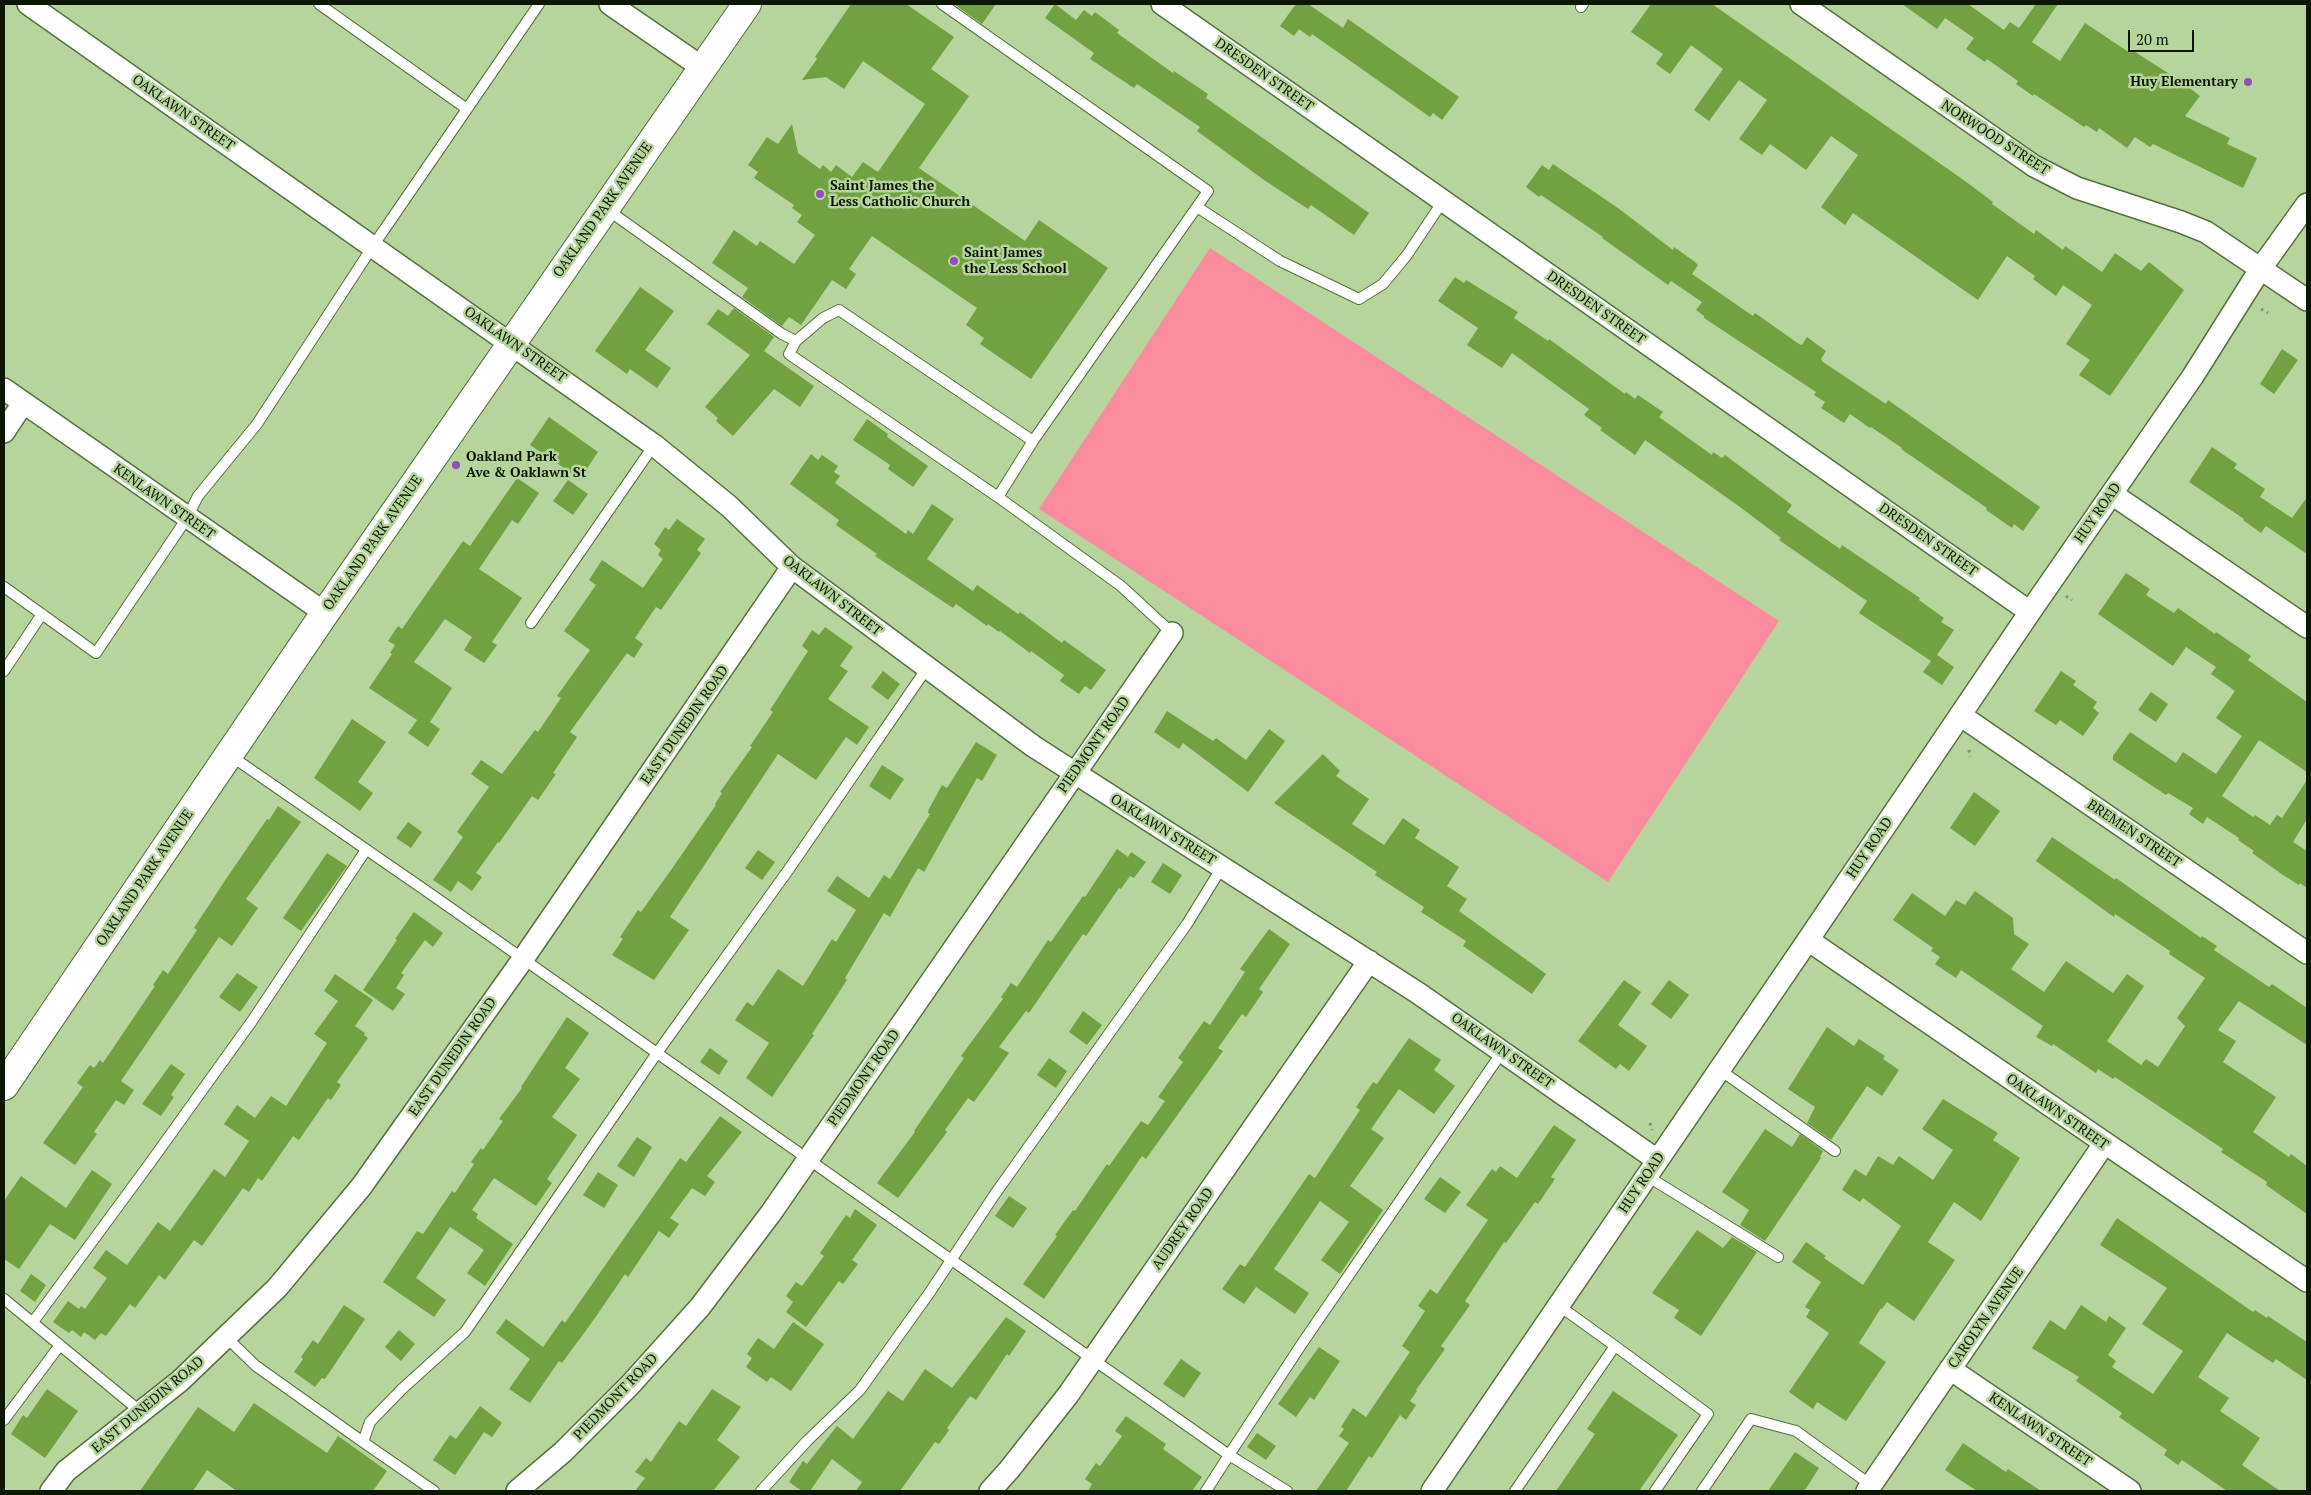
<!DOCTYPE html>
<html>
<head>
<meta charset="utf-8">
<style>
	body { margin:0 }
	#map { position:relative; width:2311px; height:1495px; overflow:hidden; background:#b6d49c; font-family:"PT Serif",serif }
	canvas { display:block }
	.frame { position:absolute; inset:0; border:5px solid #0c1703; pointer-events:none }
	.scale { position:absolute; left:2128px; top:30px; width:66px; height:22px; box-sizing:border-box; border:2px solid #0c1703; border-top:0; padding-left:6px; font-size:15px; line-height:18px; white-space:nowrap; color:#0c1703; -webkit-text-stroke:4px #b6d49c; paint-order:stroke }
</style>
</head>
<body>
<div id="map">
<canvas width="2311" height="1495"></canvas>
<div class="frame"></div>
<div class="scale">20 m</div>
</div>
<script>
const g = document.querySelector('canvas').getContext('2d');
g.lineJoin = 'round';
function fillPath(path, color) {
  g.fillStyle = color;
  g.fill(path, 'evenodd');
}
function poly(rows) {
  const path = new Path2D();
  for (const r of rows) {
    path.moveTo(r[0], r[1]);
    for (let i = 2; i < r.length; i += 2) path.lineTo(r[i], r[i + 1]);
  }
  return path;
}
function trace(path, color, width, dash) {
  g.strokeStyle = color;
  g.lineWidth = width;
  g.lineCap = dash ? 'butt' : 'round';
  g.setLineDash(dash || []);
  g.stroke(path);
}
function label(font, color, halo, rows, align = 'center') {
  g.font = font + ' "PT Serif",serif';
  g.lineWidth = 5;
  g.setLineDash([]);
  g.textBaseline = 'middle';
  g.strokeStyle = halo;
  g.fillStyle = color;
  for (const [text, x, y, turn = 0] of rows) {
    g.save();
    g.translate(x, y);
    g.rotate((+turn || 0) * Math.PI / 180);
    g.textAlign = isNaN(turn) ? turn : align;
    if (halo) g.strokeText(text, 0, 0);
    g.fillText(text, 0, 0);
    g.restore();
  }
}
fillPath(poly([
	[1210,248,1779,621,1608,882,1039,509]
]), '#fa8c9d');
fillPath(poly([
	[851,4,906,4,954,37,931,69,969,96,919,168,1025,241,1039,220,1108,268,1031,379,980,344,984,338,966,325,977,308,872,236,849,269,856,274,846,289,832,280,801,325,789,317,782,326,742,297,748,288,712,263,734,230,757,246,760,241,794,264,815,235,797,222,802,215,792,208,794,205,754,178,758,172,748,165,767,137,778,144,792,124,798,153,820,169,823,165,831,172,836,165,852,177,863,162,878,172,925,104,863,61,844,89,826,77,802,80,817,59,815,57],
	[954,4,996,4,982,24],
	[1055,4,1076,20,1084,10,1092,16,1095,12,1119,30,1117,33,1173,73,1174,71,1208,94,1206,98,1369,213,1354,235,1311,205,1308,209,1264,180,1197,131,1200,127,1137,84,1134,88,1090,59,1094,53,1045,18],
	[1296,4,1308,4,1343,28,1348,19,1459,97,1442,120,1433,113,1430,117,1312,34,1310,37,1299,29,1294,36,1280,26],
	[1651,4,1712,4,1965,181,1993,202,1992,204,2034,234,2036,230,2063,250,2065,246,2102,272,2115,253,2141,271,2149,262,2184,290,2110,396,2079,375,2090,360,2066,344,2092,305,2063,285,2056,296,2033,279,2035,276,2007,256,1978,300,1853,213,1845,225,1821,207,1858,155,1831,136,1806,170,1770,144,1762,155,1739,139,1767,100,1739,80,1709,121,1694,110,1723,69,1691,45,1670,74,1656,64,1663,54,1631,32],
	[1902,4,1968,4,2004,30,2010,22,2019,28,2036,4,2058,4,2032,42,2060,61,2085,23,2130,53,2132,50,2179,80,2200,96,2185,116,2230,138,2227,144,2257,158,2243,188,2153,144,2150,147,2135,137,2127,148,2099,128,2097,132,2086,125,2084,127,2034,94,2033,96,2016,84,2018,81,1987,59,1985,62,1966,49,1974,38,1945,18,1937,29],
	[1553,164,1618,208,1673,250,1674,247,1695,262,1698,265,1692,274,1753,316,1755,313,1799,344,1802,345,1807,337,1826,351,1821,359,1823,362,1886,404,1888,400,2040,507,2023,531,2014,524,2012,528,1986,510,1987,508,1901,449,1902,448,1871,427,1870,428,1850,414,1844,423,1821,408,1825,402,1814,395,1816,392,1704,318,1704,316,1696,310,1702,302,1671,281,1668,285,1602,238,1603,237,1541,195,1539,197,1526,187,1542,165,1549,170],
	[1455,277,1464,283,1466,280,1518,312,1514,318,1548,341,1549,339,1625,394,1626,392,1635,399,1638,395,1663,412,1659,417,1712,455,1713,452,1722,458,1725,455,1792,505,1787,512,1840,549,1842,545,1920,598,1919,600,1944,618,1941,622,1954,630,1937,655,1954,667,1942,685,1923,672,1931,661,1859,613,1867,601,1779,540,1781,538,1740,507,1645,440,1635,455,1600,430,1602,428,1584,415,1589,409,1512,353,1502,368,1467,345,1478,328,1438,301],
	[640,287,674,311,645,350,671,368,657,388,630,369,627,374,595,351],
	[734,308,774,337,764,351,814,386,800,407,774,389,733,436,716,421,718,418,705,407,750,355,707,324,718,309,728,316],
	[2282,349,2298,360,2274,394,2260,384],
	[549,417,598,452,580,479,530,445],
	[867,419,888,434,887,437,928,466,913,487,888,469,890,465,853,440],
	[2212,447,2237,464,2234,468,2265,489,2260,497,2292,518,2307,497,2307,554,2266,526,2261,533,2243,520,2244,519,2189,482],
	[811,454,818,460,822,455,838,466,834,472,840,476,835,483,906,534,908,530,913,534,932,504,954,519,927,559,973,591,977,585,1018,614,1020,612,1062,643,1064,640,1106,670,1091,690,1085,686,1079,694,1060,681,1064,675,1031,651,1030,653,1000,631,999,632,988,624,987,626,956,604,953,608,875,556,877,554,836,525,839,520,790,484],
	[517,478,539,493,518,524,512,520,479,569,522,598,492,642,497,645,484,663,464,650,472,637,445,619,414,662,452,688,430,722,440,729,428,747,408,733,417,720,369,688,392,654,390,653,395,645,388,641,398,626,402,629,463,541,470,546],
	[568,480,588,494,573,515,553,501],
	[677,519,705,539,697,550,701,553,661,610,656,607,635,638,643,644,634,658,627,653,570,732,577,737,553,773,556,774,538,800,532,796,499,843,498,842,476,873,482,877,472,891,458,881,451,892,433,880,463,837,457,832,489,787,471,774,481,760,502,774,535,730,538,732,561,698,557,696,590,650,564,631,596,585,589,580,602,560,643,588,663,559,658,555,661,550,654,544,665,527,669,530],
	[2126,573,2150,589,2146,595,2174,613,2178,608,2215,634,2216,632,2251,656,2248,660,2307,702,2307,772,2259,740,2222,796,2253,817,2255,815,2270,825,2277,815,2282,818,2307,780,2307,819,2293,842,2307,851,2307,888,2300,883,2299,885,2283,875,2252,853,2254,851,2238,840,2239,838,2207,817,2203,824,2189,814,2193,808,2168,793,2166,795,2113,760,2113,756,2130,732,2176,763,2183,752,2216,774,2242,736,2216,718,2235,691,2211,674,2216,667,2186,647,2173,666,2098,614],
	[825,627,853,647,840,666,848,671,828,699,869,727,857,745,846,737,816,780,778,754,670,917,689,930,654,980,612,955,623,939,620,937,638,910,641,912,671,870,716,805,715,804,722,793,720,792,752,747,750,746,773,712,770,710,808,651,802,646,812,630,819,635],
	[883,671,900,684,888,700,871,687],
	[2061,671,2076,681,2073,685,2097,702,2093,708,2099,713,2083,736,2060,720,2056,725,2034,711],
	[2151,692,2168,704,2156,722,2138,710],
	[1167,711,1213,741,1216,738,1246,760,1269,729,1285,741,1248,792,1183,743,1179,749,1154,732],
	[352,719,386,742,358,782,373,793,360,811,314,778],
	[976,742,997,755,982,781,977,778,924,872,918,868,890,917,884,913,845,978,847,980,812,1034,814,1035,772,1097,746,1078,769,1043,735,1020,747,1002,753,1006,778,969,803,986,832,939,836,942,856,910,827,891,837,876,869,898,884,875,890,879,930,814,928,813,929,809,942,785,947,788],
	[1323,754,1340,771,1336,776,1369,799,1352,824,1384,845,1403,818,1420,830,1415,838,1459,867,1447,886,1467,899,1459,911,1546,974,1532,994,1463,946,1466,941,1421,912,1424,907,1375,875,1377,872,1274,803],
	[882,765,904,779,890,800,869,786],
	[1974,792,2000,811,1975,846,1950,828],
	[278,806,301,822,246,899,258,908,232,946,219,937,121,1081,134,1090,124,1105,116,1100,94,1132,97,1134,75,1165,43,1143,83,1087,77,1083,90,1065,94,1068,100,1060,103,1063,155,986,153,985,163,970,168,974,197,930,194,928,226,879,267,819,269,820],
	[408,822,422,832,411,848,396,838],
	[2052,837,2115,880,2116,878,2201,938,2202,936,2217,946,2214,950,2269,987,2272,984,2307,1008,2307,1045,2239,1001,2218,1030,2236,1041,2223,1062,2276,1097,2253,1132,2289,1157,2291,1154,2307,1166,2307,1214,2266,1185,2267,1182,2221,1152,2223,1149,2115,1077,2113,1079,2098,1069,2096,1073,2053,1044,2052,1046,2036,1037,2043,1026,1961,970,1956,978,1935,964,1940,957,1931,951,1933,948,1893,920,1912,893,1945,916,1956,900,1965,905,1975,891,2013,918,2014,934,2029,944,2011,969,2044,992,2066,961,2113,993,2127,974,2144,986,2107,1041,2141,1065,2146,1059,2158,1067,2185,1026,2177,1018,2205,978,2169,954,2170,951,2115,914,2114,917,2036,861],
	[1117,849,1128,857,1131,852,1146,862,1134,878,1130,876,1121,889,1119,888,1086,936,1083,934,1029,1013,1026,1011,999,1047,1009,1053,974,1102,968,1098,945,1130,947,1132,898,1198,877,1183,915,1132,914,1131,964,1058,961,1056,1003,999,1001,997,1011,983,1017,987,1048,940,1051,942,1083,896,1085,897],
	[758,850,775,862,762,880,745,868],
	[327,853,347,866,301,931,283,918],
	[1163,863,1182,875,1170,894,1151,882],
	[414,912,443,933,433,947,425,940,401,973,404,975,396,988,405,994,393,1011,363,990,397,940,395,939],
	[1269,929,1290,944,1259,989,1263,992,1246,1017,1242,1014,1218,1048,1223,1051,1146,1159,1142,1156,1044,1299,1023,1284,1057,1236,1055,1235,1073,1210,1075,1211,1107,1164,1109,1166,1141,1121,1148,1125,1165,1101,1158,1097,1183,1062,1178,1058,1204,1021,1210,1025,1245,972,1240,969],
	[237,973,258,987,240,1012,219,997],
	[335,974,373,1000,355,1026,365,1033,364,1035,368,1038,337,1082,341,1085,331,1100,328,1098,299,1140,293,1136,262,1181,258,1178,249,1192,243,1188,202,1246,194,1240,165,1280,159,1275,135,1308,130,1304,106,1336,101,1333,95,1340,84,1332,81,1337,72,1330,69,1333,53,1322,68,1301,79,1309,81,1306,85,1309,107,1278,93,1268,106,1250,127,1265,158,1222,170,1231,214,1169,225,1177,249,1141,224,1124,237,1105,255,1118,271,1096,286,1106,327,1043,314,1034,338,1001,324,991],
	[1624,980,1641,992,1618,1025,1647,1046,1629,1071,1620,1064,1616,1069,1578,1041],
	[1669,980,1689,995,1671,1019,1651,1004],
	[1083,1011,1102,1025,1087,1045,1069,1032],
	[567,1017,589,1033,565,1068,580,1079,552,1117,577,1135,547,1179,552,1183,536,1206,494,1178,472,1210,478,1214,476,1218,513,1244,485,1286,467,1273,484,1250,450,1227,416,1278,446,1300,434,1317,383,1282,417,1231,423,1234,452,1191,455,1193,474,1164,471,1162,481,1148,483,1150,503,1121,499,1119,522,1088,521,1087],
	[1827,1027,1854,1046,1859,1039,1885,1056,1883,1059,1899,1070,1882,1096,1867,1086,1831,1140,1807,1123,1815,1107,1788,1089],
	[1409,1038,1441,1060,1434,1070,1455,1086,1434,1114,1399,1089,1371,1129,1384,1138,1350,1186,1383,1210,1340,1274,1321,1260,1349,1222,1320,1201,1274,1269,1309,1293,1295,1314,1256,1287,1244,1304,1222,1289,1240,1264,1245,1267,1309,1174,1315,1178,1360,1110,1356,1107,1373,1082,1377,1084],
	[710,1048,728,1061,719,1075,700,1062],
	[1049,1058,1067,1071,1056,1088,1037,1075],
	[171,1064,185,1074,171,1095,174,1097,161,1116,142,1104],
	[1943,1099,1998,1133,1993,1140,2020,1158,1981,1221,1954,1202,1928,1242,1955,1260,1914,1321,1887,1302,1882,1309,1881,1308,1859,1343,1886,1362,1846,1421,1817,1402,1813,1409,1789,1392,1829,1333,1806,1317,1810,1310,1805,1307,1821,1282,1792,1262,1806,1242,1826,1256,1824,1258,1863,1285,1901,1226,1863,1198,1860,1202,1842,1190,1855,1169,1866,1176,1878,1156,1893,1165,1899,1156,1933,1180,1953,1150,1922,1129],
	[720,1116,742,1132,707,1176,715,1182,705,1196,692,1188,670,1218,679,1224,669,1238,659,1231,628,1277,625,1274,595,1318,562,1363,559,1361,530,1403,509,1389,530,1359,496,1333,506,1319,543,1347,562,1320,565,1323,680,1158,686,1162],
	[1554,1125,1576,1140,1551,1177,1555,1179,1538,1204,1535,1202,1506,1243,1504,1242,1465,1301,1470,1305,1441,1346,1445,1349,1416,1390,1417,1391,1410,1401,1416,1405,1406,1420,1400,1415,1372,1458,1369,1456,1346,1491,1316,1491,1349,1443,1339,1436,1344,1429,1341,1427,1353,1408,1366,1417,1410,1352,1402,1346,1425,1311,1418,1306,1430,1289,1437,1294,1488,1220,1466,1205,1492,1169,1496,1172,1500,1166,1517,1178],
	[1765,1129,1792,1147,1800,1134,1823,1151,1820,1157,1821,1158,1765,1241,1740,1225,1749,1210,1722,1192],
	[637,1137,652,1147,634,1177,617,1166],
	[92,1170,112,1184,75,1240,50,1224,19,1269,4,1259,4,1201,21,1176,66,1208],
	[598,1172,618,1185,604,1208,583,1195],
	[1440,1177,1461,1192,1445,1213,1424,1199],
	[1009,1196,1027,1208,1013,1228,995,1216],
	[855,1209,877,1225,852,1260,858,1264,843,1284,839,1281,806,1327,786,1312,793,1302,786,1296,796,1282,802,1286,824,1256,820,1253,846,1215,850,1218],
	[2117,1218,2253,1312,2255,1310,2267,1318,2268,1316,2307,1342,2307,1380,2276,1359,2273,1363,2227,1333,2198,1377,2229,1398,2220,1411,2260,1438,2242,1465,2280,1491,2227,1491,2182,1460,2178,1465,2164,1455,2167,1450,2119,1417,2122,1413,2076,1381,2079,1377,2032,1348,2050,1320,2065,1330,2081,1305,2106,1322,2109,1316,2126,1328,2108,1355,2116,1361,2112,1367,2153,1394,2183,1351,2142,1324,2167,1288,2100,1245],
	[1697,1230,1723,1248,1732,1237,1757,1252,1701,1336,1674,1318,1679,1310,1652,1293],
	[31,1274,46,1285,35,1302,20,1291],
	[344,1305,365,1319,325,1379,322,1378,315,1387,294,1372,303,1359,301,1357,313,1340,318,1344],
	[1006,1317,1026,1331,1009,1356,1007,1354,976,1400,970,1396,947,1428,949,1430,939,1444,935,1442,900,1491,856,1491,862,1482,832,1459,810,1491,802,1491,789,1482,803,1461,807,1464,837,1426,853,1439,888,1391,903,1401,925,1369,952,1388],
	[793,1322,824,1344,791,1391,771,1377,767,1382,746,1367,752,1358,747,1354,758,1338,774,1349],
	[399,1330,415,1344,401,1361,385,1347],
	[1319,1347,1340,1361,1314,1400,1310,1397,1296,1417,1278,1404],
	[1181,1359,1201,1373,1184,1398,1163,1384],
	[47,1389,78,1411,45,1458,11,1434,23,1415,27,1418],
	[712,1389,741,1407,717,1440,740,1457,713,1491,635,1491,645,1478,635,1472,646,1458,651,1462,679,1421,686,1426],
	[1613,1391,1678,1435,1639,1491,1556,1491,1595,1434,1587,1429],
	[254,1403,327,1453,338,1436,387,1471,373,1491,237,1491,207,1470,193,1491,140,1491,198,1407,234,1432],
	[480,1406,502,1423,492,1437,484,1432,455,1475,433,1460,450,1435,456,1439],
	[1126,1416,1166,1444,1163,1449,1202,1477,1192,1491,1088,1491,1092,1484,1085,1479,1096,1463,1100,1466,1122,1436,1115,1431],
	[1257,1433,1276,1446,1266,1460,1247,1447],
	[1963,1443,2006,1472,2008,1469,2041,1491,1977,1491,1945,1470],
	[1795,1452,1819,1468,1807,1487,1804,1491,1768,1491]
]), '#72a141');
const service = poly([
	[319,4,467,109],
	[1581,7,1583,4],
	[1197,207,1280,261,1359,299,1383,284,1407,255,1443,201],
	[605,208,782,334,796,341,823,318,839,310,1033,441,1208,191,942,4],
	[796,341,789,354,998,497,1121,586,1172,633],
	[998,497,1033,441],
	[4,587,96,653,187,518,198,496,257,424,373,246,539,4],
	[531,623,654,445],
	[4,671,42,614],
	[231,756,435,897,1229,1455,1301,1345,1502,1052],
	[1720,1070,1835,1151],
	[1647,1176,1778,1257],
	[4,1299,141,1412],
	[33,1322,150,1163,252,1021,366,850],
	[226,1337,256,1366,363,1442],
	[1615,1346,1708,1414,1655,1491],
	[4,1420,60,1345],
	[434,1491,363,1442,370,1422,402,1389,465,1332,657,1053,789,869,927,668],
	[761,1491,807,1441,860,1390,930,1292,995,1194,1187,924,1222,867],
	[1206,1491,1229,1455,1287,1491],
	[1515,1491,1615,1346,1558,1305],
	[1702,1491,1751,1419,1796,1431,1871,1485]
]);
const minor = poly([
	[28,4,654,445,730,507,792,567,1033,746,1418,993,1657,1160],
	[610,4,703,68],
	[1162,4,2030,612],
	[1801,4,2034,166,2077,188,2181,222,2206,232,2307,300],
	[4,389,325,613],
	[4,432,23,403],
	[2112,494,2307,627],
	[1960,715,2307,953],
	[1808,940,2307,1281],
	[1950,1369,2130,1491],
	[51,1491,66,1471,180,1381,277,1288,361,1187,523,959,792,567],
	[517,1491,563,1452,630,1385,700,1307,771,1213,1172,633],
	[990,1491,1009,1470,1068,1395,1369,961],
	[1432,1491,1808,940,2030,612,2193,376,2261,268,2307,204],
	[1867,1491,2104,1144]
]);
const secondary = poly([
	[4,1086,325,613,747,4]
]);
trace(service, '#56713e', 12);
trace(minor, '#56713e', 24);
trace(secondary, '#56713e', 30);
trace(poly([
	[2261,309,2268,313],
	[2066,596,2072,600],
	[1969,750,1970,757],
	[1650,1123,1652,1130]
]), '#7c9368', 3, [2.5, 4]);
trace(service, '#fff', 10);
trace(minor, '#fff', 21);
trace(secondary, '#fff', 28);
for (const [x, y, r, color] of [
	[2248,82,5,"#954cbf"],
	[820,194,5,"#954cbf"],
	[954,261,5,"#954cbf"],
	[456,465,5,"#954cbf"]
]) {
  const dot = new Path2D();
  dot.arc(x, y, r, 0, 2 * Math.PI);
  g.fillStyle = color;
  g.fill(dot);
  trace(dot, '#b6d49c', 2);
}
label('14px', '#0c1703', '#b6d49c', [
	["DRESDEN STREET",1264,75,35],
	["OAKLAWN STREET",183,113,35],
	["NORWOOD STREET",1995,138,33],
	["OAKLAND PARK AVENUE",603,210,-55],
	["DRESDEN STREET",1596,308,35],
	["OAKLAWN STREET",515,345,35],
	["KENLAWN STREET",164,502,35],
	["HUY ROAD",2098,513,-55],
	["DRESDEN STREET",1928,540,35],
	["OAKLAND PARK AVENUE",373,543,-55],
	["OAKLAWN STREET",832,596,38],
	["EAST DUNEDIN ROAD",685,725,-55],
	["PIEDMONT ROAD",1094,745,-55],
	["OAKLAWN STREET",1163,830,32],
	["BREMEN STREET",2134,834,34],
	["HUY ROAD",1870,848,-56],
	["OAKLAND PARK AVENUE",145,878,-56],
	["OAKLAWN STREET",1502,1051,35],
	["EAST DUNEDIN ROAD",453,1057,-55],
	["PIEDMONT ROAD",864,1078,-55],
	["OAKLAWN STREET",2057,1112,35],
	["HUY ROAD",1642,1183,-56],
	["AUDREY ROAD",1183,1229,-55],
	["CAROLYN AVENUE",1986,1318,-55],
	["PIEDMONT ROAD",616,1397,-46],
	["EAST DUNEDIN ROAD",148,1405,-40],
	["KENLAWN STREET",2040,1430,34]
]);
label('bold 14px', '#0c1703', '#b6d49c', [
	["Huy Elementary",2238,82,"right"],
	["Saint James the",830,186],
	["Less Catholic Church",830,202],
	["Saint James",964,253],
	["the Less School",964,269],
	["Oakland Park",466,457],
	["Ave & Oaklawn St",466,473]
], 'left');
</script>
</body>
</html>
